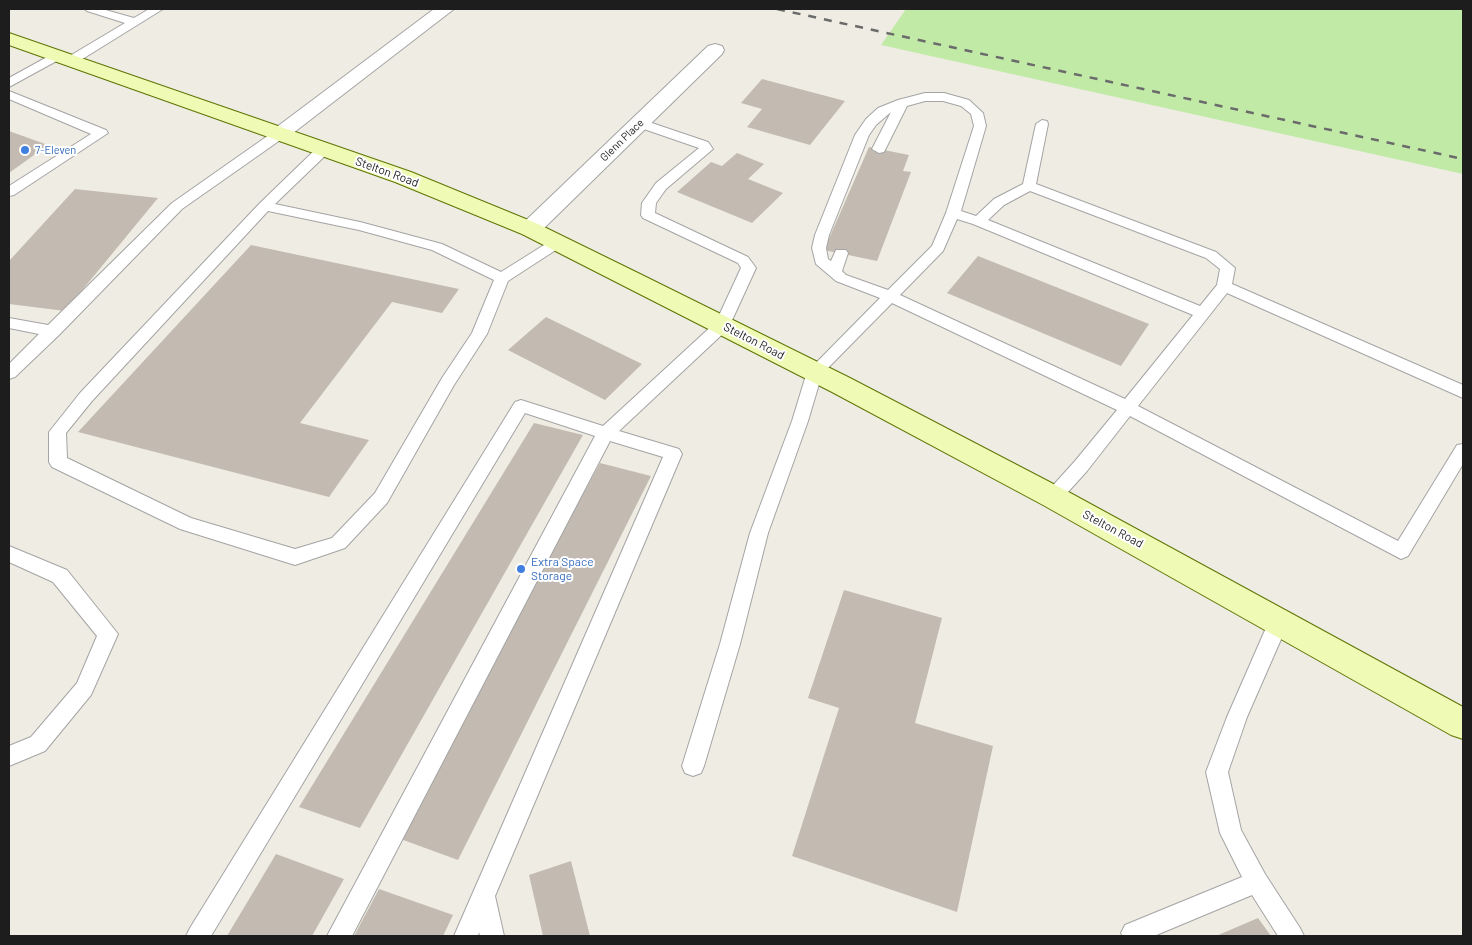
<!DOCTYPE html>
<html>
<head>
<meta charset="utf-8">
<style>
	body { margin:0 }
	#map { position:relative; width:1472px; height:945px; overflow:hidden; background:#efece3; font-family:Barlow,sans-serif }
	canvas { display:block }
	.frame { position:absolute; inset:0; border:10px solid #1d1d1d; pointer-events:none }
</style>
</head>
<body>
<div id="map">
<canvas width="1472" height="945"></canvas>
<div class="frame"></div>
</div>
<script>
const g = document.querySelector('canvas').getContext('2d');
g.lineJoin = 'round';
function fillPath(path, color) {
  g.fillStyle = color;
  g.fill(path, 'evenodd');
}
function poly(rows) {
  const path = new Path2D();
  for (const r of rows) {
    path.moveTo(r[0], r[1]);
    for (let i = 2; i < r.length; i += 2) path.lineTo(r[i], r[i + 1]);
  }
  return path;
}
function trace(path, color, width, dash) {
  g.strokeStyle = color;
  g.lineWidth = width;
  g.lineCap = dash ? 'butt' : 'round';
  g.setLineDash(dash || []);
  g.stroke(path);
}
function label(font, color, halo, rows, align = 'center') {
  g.font = font + ' Barlow,sans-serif';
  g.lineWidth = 4;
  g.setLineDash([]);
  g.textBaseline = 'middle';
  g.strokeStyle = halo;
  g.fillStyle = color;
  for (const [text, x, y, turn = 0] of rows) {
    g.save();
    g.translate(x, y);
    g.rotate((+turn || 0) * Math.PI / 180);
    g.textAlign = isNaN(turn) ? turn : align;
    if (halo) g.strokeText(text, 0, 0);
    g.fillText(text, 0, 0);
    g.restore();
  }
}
fillPath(poly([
	[906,9,1463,9,1463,174,881,45]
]), '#c1eaa7');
fillPath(poly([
	[762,79,845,101,810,145,747,127,762,109,741,103],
	[9,131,48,145,9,173],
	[869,147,909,155,903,171,911,172,877,261,824,250],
	[737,153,764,164,748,179,783,193,752,223,677,192,711,162,722,166],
	[75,189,158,198,65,311,9,304,9,261],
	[251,245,459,289,442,313,392,302,300,423,369,440,329,497,78,432],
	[978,256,1149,324,1121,366,947,293],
	[546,317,642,364,605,400,508,350],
	[534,423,583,435,360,828,299,807],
	[600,463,651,476,458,860,395,837],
	[844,590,942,618,915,723,993,746,957,912,792,856,839,708,808,698],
	[276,854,344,879,312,936,227,936],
	[571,861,590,936,543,936,529,875],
	[379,889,453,915,443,936,354,936],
	[1258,918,1271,936,1216,936]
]), '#c3bbb2');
const service = poly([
	[85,9,102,9,134,18,149,9,163,9,76,63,68,63,66,60,68,57,125,23,87,11,85,9],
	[58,51,62,52,64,55,62,58,9,87,9,78,58,51],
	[9,91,106,130,108,133,14,195,9,196,9,186,91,134,9,99,9,91],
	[925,93,944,93,969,100,983,113,986,126,961,211,976,216,994,199,1023,184,1036,124,1042,120,1047,121,1048,124,1036,184,1216,252,1235,268,1232,284,1463,385,1463,398,1227,293,1138,406,1398,541,1457,445,1463,444,1463,464,1408,556,1401,559,1130,416,1087,471,1059,502,1053,504,1047,502,1044,497,1047,492,1075,461,1117,410,892,303,822,374,808,421,768,533,740,644,704,766,701,773,693,776,685,773,682,766,720,644,750,533,792,421,807,372,880,298,836,281,816,264,812,248,815,235,855,135,866,119,878,108,898,100,925,93],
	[925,101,943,101,961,106,971,114,974,126,946,213,932,246,888,290,846,275,842,271,848,253,846,250,836,250,831,261,828,259,826,248,829,235,869,135,876,125,891,112,872,149,879,153,884,152,907,106,925,101],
	[1030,191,1206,258,1220,269,1217,285,1200,306,988,220,1004,205,1030,191],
	[957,219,973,224,1193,315,1125,399,900,295,943,251,957,219],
	[640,119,708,142,713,149,666,189,656,203,655,213,748,257,756,268,728,329,619,431,679,449,682,454,495,896,504,936,480,936,479,932,478,936,454,936,663,457,610,441,352,936,327,936,595,436,525,413,211,936,186,936,190,928,515,402,521,400,603,426,716,322,741,268,738,263,643,218,641,215,642,203,656,183,699,148,635,126,634,123,635,120,640,119],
	[281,129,288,133,286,136,182,209,59,335,15,377,9,379,9,364,39,334,9,328,9,318,48,325,172,203,276,130,281,129],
	[324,145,331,149,329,152,275,204,360,222,442,244,501,272,552,240,557,238,562,240,564,243,562,246,508,281,487,334,454,385,387,503,345,548,295,565,180,529,52,467,49,462,49,432,80,393,260,203,319,146,324,145],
	[268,211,359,230,432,250,494,280,472,333,442,378,375,493,332,538,295,549,191,518,67,458,66,433,92,401,268,211],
	[9,546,67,570,118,634,91,695,45,751,9,766,9,746,31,737,77,683,97,636,53,582,9,562,9,546],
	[1279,613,1286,615,1289,621,1247,717,1228,772,1241,830,1265,874,1300,928,1304,936,1278,936,1252,895,1154,936,1123,936,1121,933,1125,925,1242,877,1220,833,1206,772,1227,717,1269,621,1272,615,1279,613]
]);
const minor = poly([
	[434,9,454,9,288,137,281,139,274,137,271,133,274,129,434,9],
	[715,44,722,46,724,50,722,54,538,234,530,236,522,234,519,229,522,224,708,46,715,44]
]);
const secondary = poly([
	[9,33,411,172,538,224,640,274,850,378,1063,489,1463,707,1463,739,1451,735,1043,505,832,392,522,234,395,182,9,45,9,33]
]);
trace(service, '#a4a4a4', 2);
trace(minor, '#a4a4a4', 2);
trace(secondary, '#5d7503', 2);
fillPath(service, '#fff');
fillPath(minor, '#fff');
fillPath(secondary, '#effab5');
trace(poly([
	[777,9,1463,159]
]), '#6b6b6b', 2.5, [8, 8]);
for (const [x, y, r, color] of [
	[25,150,5,"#3f7fe0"],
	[521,569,5,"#3f7fe0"]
]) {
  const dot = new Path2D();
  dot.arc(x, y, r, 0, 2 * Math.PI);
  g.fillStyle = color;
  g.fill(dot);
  trace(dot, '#fff', 2);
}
label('11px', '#1d1d1d', '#fff', [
	["Glenn Place",622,140,-44]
]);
label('11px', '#366cbe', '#fff', [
	["7-Eleven",35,150]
], 'left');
label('12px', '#1d1d1d', '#fff', [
	["Stelton Road",387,172,20],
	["Stelton Road",754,341,27],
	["Stelton Road",1113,529,28]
]);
label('12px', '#366cbe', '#fff', [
	["Extra Space",531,562],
	["Storage",531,576]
], 'left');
</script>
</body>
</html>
